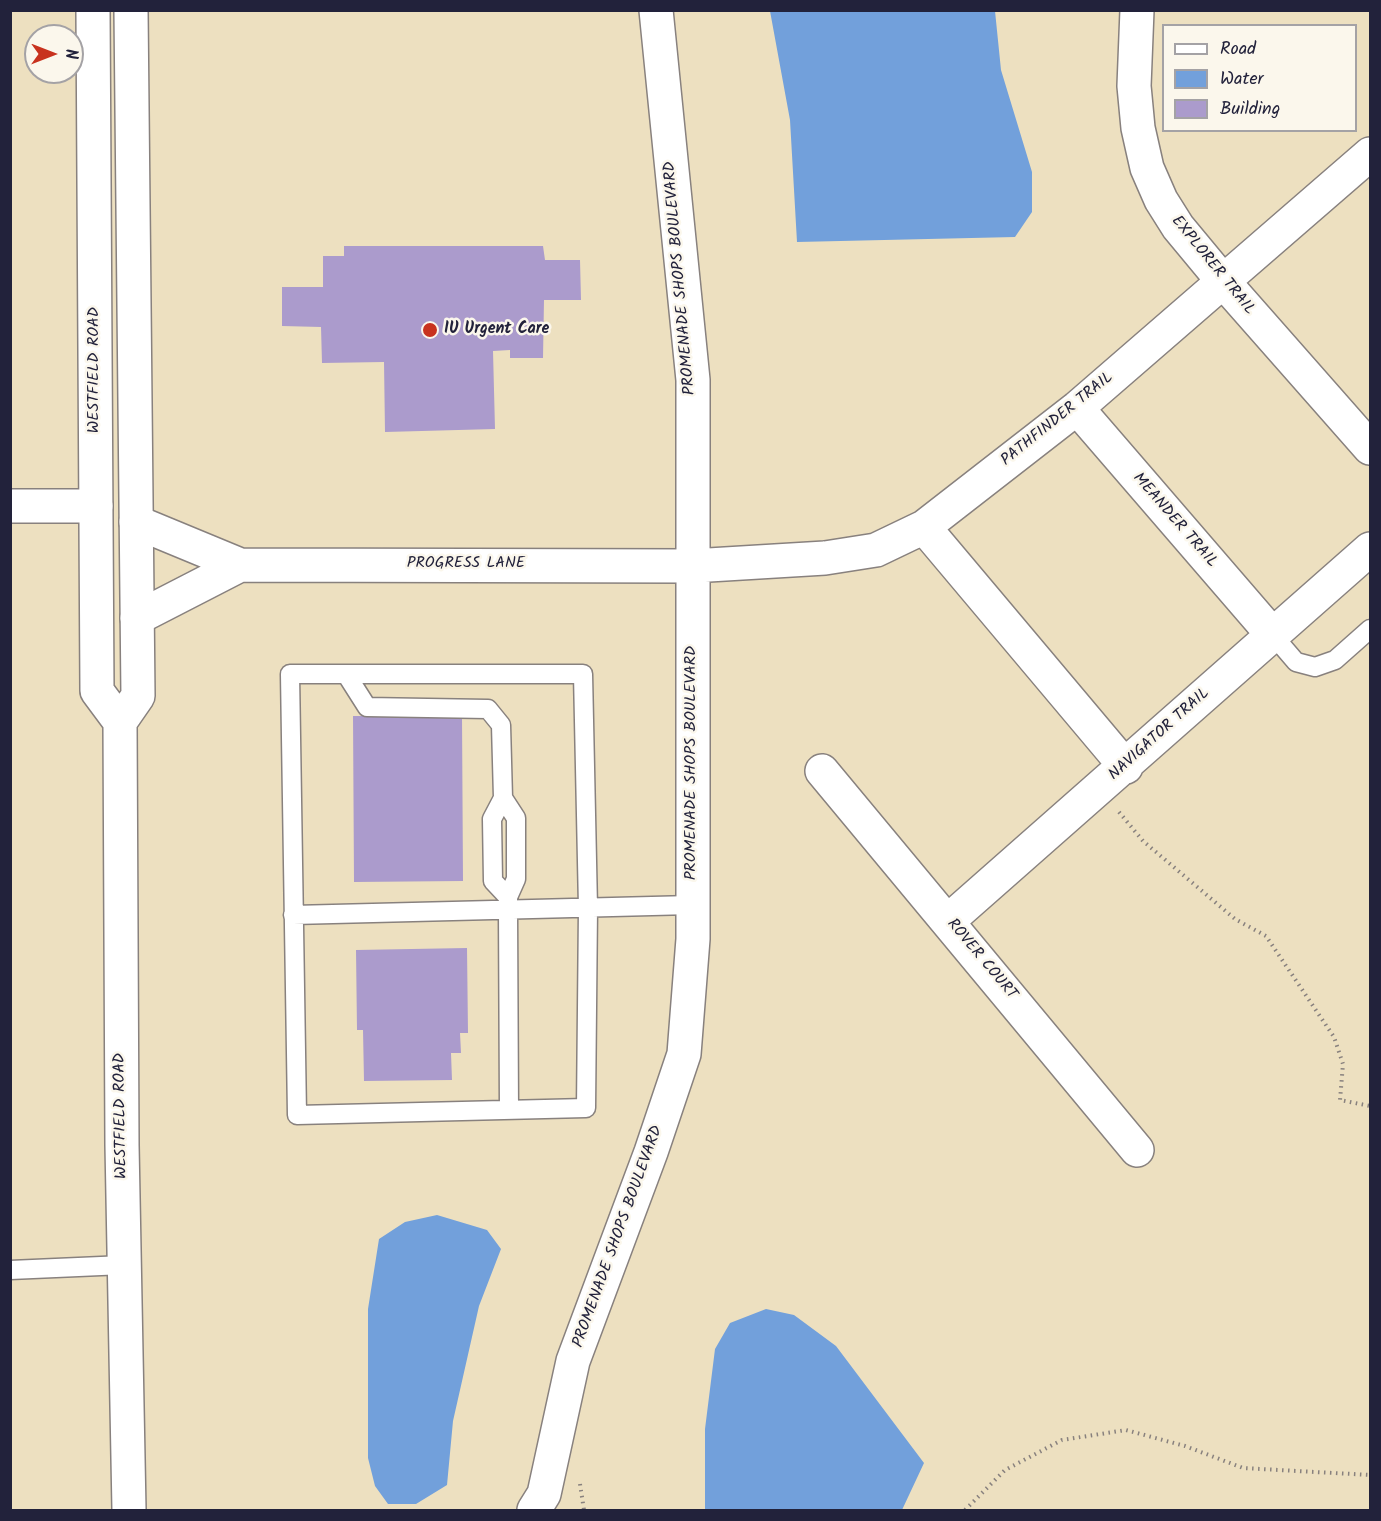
<!DOCTYPE html>
<html>
<head>
<meta charset="utf-8">
<style>
	body { margin:0 }
	#map { position:relative; width:1381px; height:1521px; overflow:hidden; background:#ede0c0; font-family:Kalam,sans-serif }
	canvas { display:block }
	.frame { position:absolute; inset:0; border:12px solid #22223b; pointer-events:none }
	.legend { position:absolute; left:1162px; top:24px; width:195px; height:108px; box-sizing:border-box; background:#fbf7ec; border:2px solid #a4a2a5; margin:0; padding:8px 10px; list-style:none; font-size:18px; color:#22223b }
	.legend li { display:flex; align-items:center; gap:12px; height:30px }
	.legend b { width:30px; border:2px solid #a4a2a5 }
	.north { position:absolute; left:24px; top:24px; width:60px; height:60px; box-sizing:border-box; background:#fbf7ec; border:2px solid #a4a2a5; border-radius:50%; rotate:90deg; font-size:16px; font-weight:700; line-height:24px; text-align:center; color:#22223b }
	.north::after { content:''; display:block; margin:auto; width:21px; height:27px; background:#c8321e; clip-path:polygon(50% 0,100% 100%,50% 72%,0 100%) }
</style>
</head>
<body>
<div id="map">
<canvas width="1381" height="1521"></canvas>
<div class="frame"></div>
<ul class="legend">
<li><b style="height:8px;background:#fff"></b>Road</li>
<li><b style="height:16px;background:#72a0db"></b>Water</li>
<li><b style="height:16px;background:#ab9bcc"></b>Building</li>
</ul>
<div class="north">N</div>
</div>
<script>
const g = document.querySelector('canvas').getContext('2d');
g.lineJoin = 'round';
function fillPath(path, color) {
  g.fillStyle = color;
  g.fill(path, 'evenodd');
}
function poly(rows) {
  const path = new Path2D();
  for (const r of rows) {
    path.moveTo(r[0], r[1]);
    for (let i = 2; i < r.length; i += 2) path.lineTo(r[i], r[i + 1]);
  }
  return path;
}
function trace(path, color, width, dash) {
  g.strokeStyle = color;
  g.lineWidth = width;
  g.lineCap = dash ? 'butt' : 'round';
  g.setLineDash(dash || []);
  g.stroke(path);
}
function label(font, color, halo, rows, align = 'center') {
  g.font = font + ' Kalam,sans-serif';
  g.lineWidth = 5;
  g.setLineDash([]);
  g.textBaseline = 'middle';
  g.strokeStyle = halo;
  g.fillStyle = color;
  for (const [text, x, y, turn = 0] of rows) {
    g.save();
    g.translate(x, y);
    g.rotate((+turn || 0) * Math.PI / 180);
    g.textAlign = isNaN(turn) ? turn : align;
    if (halo) g.strokeText(text, 0, 0);
    g.fillText(text, 0, 0);
    g.restore();
  }
}
fillPath(poly([
	[770,11,995,11,1001,70,1032,172,1032,212,1015,237,797,242,790,120],
	[437,1215,487,1230,501,1249,479,1306,453,1421,447,1485,416,1504,388,1504,375,1486,368,1458,368,1309,379,1239,405,1222],
	[766,1309,794,1315,836,1346,924,1463,902,1510,705,1510,705,1429,715,1349,730,1323]
]), '#72a0db');
fillPath(poly([
	[344,246,543,246,545,260,580,260,581,300,544,300,543,358,510,358,510,350,493,351,495,429,385,432,384,362,322,363,321,327,282,326,282,287,323,287,323,256,344,256],
	[353,716,462,716,463,881,354,882],
	[467,948,468,1033,460,1033,461,1053,451,1053,452,1080,364,1081,363,1030,357,1030,356,950]
]), '#ab9bcc');
const service = poly([
	[1272,634,1296,662,1315,667,1335,660,1370,629],
	[290,674,583,674,588,908,586,1108,297,1115,290,674],
	[346,674,367,707,488,709,501,725,503,798,516,818,516,879,508,897,508,911,509,1110],
	[503,798,492,819,493,881,508,897],
	[293,915,692,905],
	[10,1270,124,1265]
]);
const minor = poly([
	[1137,10,1134,86,1138,128,1147,168,1161,200,1178,227,1222,280,1370,448],
	[1077,408,1272,634],
	[10,506,96,506],
	[136,522,240,565,692,566,825,558,876,550,924,527,1077,408,1370,154],
	[924,527,1126,767],
	[137,618,240,565],
	[822,771,1137,1150],
	[948,921,1370,549],
	[534,1510,544,1494,573,1361,651,1152,684,1054,693,939,693,380,656,10]
]);
const primary = poly([
	[93,10,97,691,120,722],
	[129,1510,122,1145,120,722,138,696,131,10]
]);
trace(service, '#88817e', 21);
trace(minor, '#88817e', 36);
trace(primary, '#88817e', 36);
trace(poly([
	[1119,812,1143,841,1235,919,1266,936,1334,1037,1343,1064,1340,1100,1370,1106],
	[580,1484,584,1510],
	[965,1510,1005,1470,1062,1440,1126,1430,1185,1446,1243,1468,1370,1475]
]), '#88817e', 4, [1.5, 4.5]);
trace(service, '#fff', 18);
trace(minor, '#fff', 33);
trace(primary, '#fff', 33);
for (const [x, y, r, color] of [
	[430,330,8,"#c8321e"]
]) {
  const dot = new Path2D();
  dot.arc(x, y, r, 0, 2 * Math.PI);
  g.fillStyle = color;
  g.fill(dot);
  trace(dot, '#fbf7ec', 2);
}
label('16px', '#22223b', '#fbf7ec', [
	["EXPLORER TRAIL",1212,266,51],
	["PROMENADE SHOPS BOULEVARD",681,278,-95],
	["WESTFIELD ROAD",95,370,-90],
	["PATHFINDER TRAIL",1058,420,-39],
	["MEANDER TRAIL",1174,521,49],
	["PROGRESS LANE",466,564],
	["NAVIGATOR TRAIL",1160,735,-42],
	["PROMENADE SHOPS BOULEVARD",692,763,-90],
	["ROVER COURT",981,960,50],
	["WESTFIELD ROAD",122,1116,-91],
	["PROMENADE SHOPS BOULEVARD",619,1237,-70]
]);
label('bold 16px', '#22223b', '#fbf7ec', [
	["IU Urgent Care",444,330]
], 'left');
</script>
</body>
</html>
